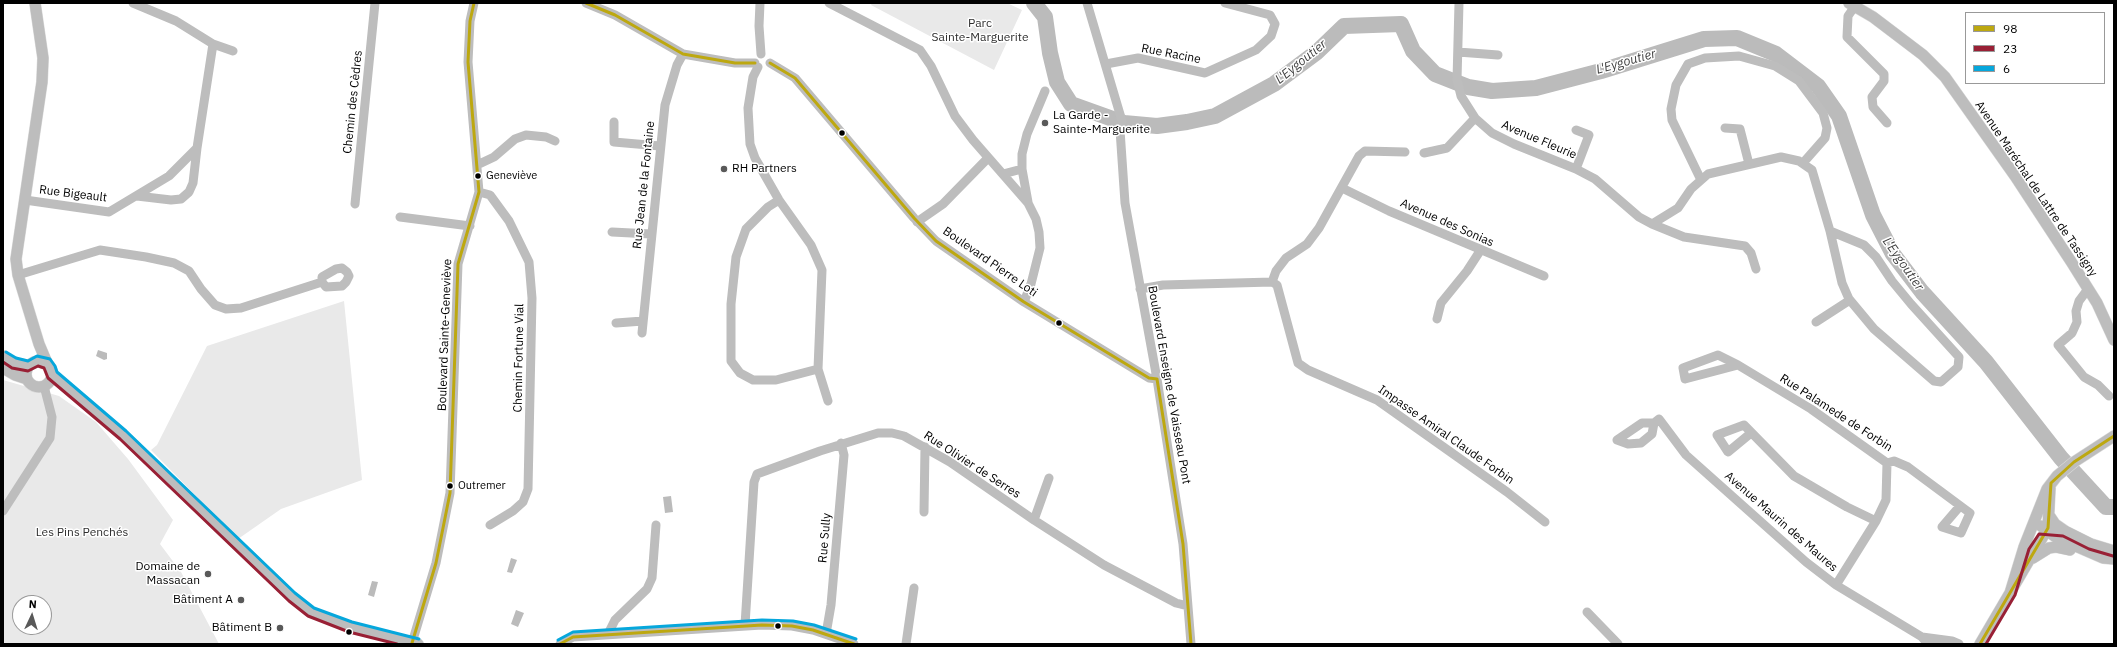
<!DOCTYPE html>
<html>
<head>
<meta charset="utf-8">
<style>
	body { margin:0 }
	#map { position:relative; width:2117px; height:647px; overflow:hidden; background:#fff; font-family:"IBM Plex Sans",sans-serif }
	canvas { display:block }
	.frame { position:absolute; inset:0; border:4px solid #000; pointer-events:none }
	.legend { position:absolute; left:1965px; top:12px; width:140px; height:72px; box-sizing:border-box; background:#fff; border:1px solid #999; margin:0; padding:5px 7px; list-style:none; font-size:12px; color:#000 }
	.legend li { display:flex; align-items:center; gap:8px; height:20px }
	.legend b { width:20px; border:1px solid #999 }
	.north { position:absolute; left:12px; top:595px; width:40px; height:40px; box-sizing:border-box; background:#fff; border:1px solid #999; border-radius:50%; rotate:4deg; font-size:11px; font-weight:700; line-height:16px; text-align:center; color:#000 }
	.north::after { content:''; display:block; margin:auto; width:14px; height:18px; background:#595959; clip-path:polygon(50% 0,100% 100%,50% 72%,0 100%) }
</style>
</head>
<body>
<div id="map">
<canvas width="2117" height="647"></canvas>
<div class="frame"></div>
<ul class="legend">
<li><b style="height:5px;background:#bda810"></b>98</li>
<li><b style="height:5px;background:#992035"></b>23</li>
<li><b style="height:5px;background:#06a7dc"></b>6</li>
</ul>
<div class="north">N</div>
</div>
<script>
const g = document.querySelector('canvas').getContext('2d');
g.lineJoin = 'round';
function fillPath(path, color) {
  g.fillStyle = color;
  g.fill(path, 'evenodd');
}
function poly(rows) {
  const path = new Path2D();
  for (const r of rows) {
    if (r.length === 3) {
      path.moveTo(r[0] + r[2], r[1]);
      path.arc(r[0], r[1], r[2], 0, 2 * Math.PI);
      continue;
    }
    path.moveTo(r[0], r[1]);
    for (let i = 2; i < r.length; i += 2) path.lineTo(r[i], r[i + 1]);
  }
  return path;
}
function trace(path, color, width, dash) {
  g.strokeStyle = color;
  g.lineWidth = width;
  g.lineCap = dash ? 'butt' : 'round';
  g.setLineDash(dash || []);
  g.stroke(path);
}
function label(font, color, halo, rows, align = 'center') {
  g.font = font + ' "IBM Plex Sans",sans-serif';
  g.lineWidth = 3;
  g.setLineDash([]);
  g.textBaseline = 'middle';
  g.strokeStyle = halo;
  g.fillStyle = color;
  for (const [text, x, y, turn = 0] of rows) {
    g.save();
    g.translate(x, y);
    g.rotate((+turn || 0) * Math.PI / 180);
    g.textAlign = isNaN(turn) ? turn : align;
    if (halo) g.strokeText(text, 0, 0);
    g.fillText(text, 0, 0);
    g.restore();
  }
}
fillPath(poly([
	[872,3,1007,3,1022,10,994,70,871,5],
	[344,301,362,480,281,509,238,539,151,450,157,445,207,346],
	[3,380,59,396,96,422,128,459,173,520,160,544,181,572,219,644,3,644],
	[20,603,44,603,44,627,20,627]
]), '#e9e9e9');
fillPath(poly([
	[98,350,107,353,107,359,104,360,96,356],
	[671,496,673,512,665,513,663,497],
	[511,558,517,560,512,573,507,572],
	[372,581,378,582,374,597,368,595],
	[516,610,524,613,518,627,511,624]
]), '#bbb');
trace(poly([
	[1034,3,1045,17,1050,53,1057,82,1071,104,1124,123,1157,126,1187,122,1215,116,1274,84,1317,52,1344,26,1401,24,1413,51,1435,74,1468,87,1492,91,1536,88,1601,71,1704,39,1737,38,1776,54,1818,86,1839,116,1873,215,1893,254,1922,292,1986,362,2061,458,2106,507,2114,507]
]), '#bbb', 16);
const major = poly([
	[35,3,43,58,42,82,16,259,18,275,39,344,47,363],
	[1849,3,1873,17,1923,55,1945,77,2015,176,2072,263,2097,303,2114,340],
	[3,356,14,363,29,366],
	[39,374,13],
	[3,368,15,375,27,379],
	[52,375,123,435,292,597,311,612,350,627,418,644],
	[2049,515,2055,524,2065,531,2091,544,2114,551],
	[2041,526,2057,538,2103,558,2114,559],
	[2033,558,2049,548,2056,547,2070,550],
	[2010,593,2024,547,2047,489,2057,476,2074,462,2114,436],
	[1980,644,2048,528,2050,488]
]);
trace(major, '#dbdbdb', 12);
trace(poly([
	[133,3,176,21,213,44,233,51],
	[586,3,615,15,683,54,735,63,755,63],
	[760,3,759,26,761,54],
	[829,3,920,50,931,66,955,116,973,140,1028,203,1036,219,1039,232,1040,248,1031,284,1024,302],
	[1087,3,1122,121],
	[1459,3,1457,80,1461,96,1475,118,1492,133,1514,144,1576,169,1595,179,1639,217,1652,224,1684,237,1745,246,1751,253,1756,269],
	[1855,6,1848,16,1847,37,1884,74,1884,81,1872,97,1873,107,1887,123],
	[1458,52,1498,55],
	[770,63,795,78,914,218,936,241,1024,302,1149,378,1157,379],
	[1106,64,1138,58,1205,73,1256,50,1271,36,1275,24,1270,15,1225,3],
	[758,67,753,77,748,108,750,144,755,158,779,200,811,245,822,270,818,369,776,380,753,380,740,373,731,361,731,304,736,257,746,229,768,207,779,200],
	[614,122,614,142,660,146],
	[1725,128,1740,129,1749,164],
	[1120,130,1125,203,1157,379,1183,544,1191,644],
	[1424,153,1447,148,1475,118],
	[477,165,494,157,515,139,526,135,546,137,555,141],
	[1022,169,1028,202],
	[1576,169,1589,135,1576,130],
	[1003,174,1022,169,1022,154,1027,134,1045,91],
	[1701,180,1672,120,1671,109,1676,85,1688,64,1705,58,1739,56,1775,66,1799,81,1823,113,1827,128,1825,138,1803,163],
	[1342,188,1389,211,1544,276],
	[479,192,490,195,509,221,529,262,532,298,528,489,523,502,513,511,490,525],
	[137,196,171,200,181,199,189,192,193,183,197,148],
	[25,200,109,212,169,176,197,148,213,44],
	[355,204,375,3],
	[400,217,470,226],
	[917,222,943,204,988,158],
	[1652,224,1678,208,1691,189,1708,174,1781,157,1799,161,1812,170,1830,231,1842,283,1849,299,1874,329,1934,381,1941,382,1958,367,1959,357,1911,304,1892,281,1876,257,1864,245,1830,231],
	[612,232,651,234],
	[336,269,342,268,347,272,349,276,346,282,342,286,326,287,322,282,322,277,336,269],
	[18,275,100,250,146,257,174,263,189,271,201,289,215,305,226,309,241,308,322,282],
	[1272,282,1276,271,1286,258,1307,244,1319,228,1359,156,1365,151,1405,152],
	[1140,289,1163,285,1272,282,1277,285,1298,363,1308,370,1377,400,1507,492,1545,522],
	[2088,289,2079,301,2076,311,2077,322,2072,333,2058,345,2084,377,2098,385,2109,396],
	[1437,319,1441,303,1467,271,1480,251],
	[1816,322,1850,300],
	[616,323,643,321],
	[642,333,665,105,677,65,683,54],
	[1738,365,1718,355,1683,368,1685,379,1738,365,1811,409,1887,463],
	[818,369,828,401],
	[1654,423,1652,434,1641,443,1628,444,1617,440,1642,423,1654,423,1659,419,1686,455,1806,562,1836,585,1922,637,1928,644],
	[1751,433,1728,452,1717,435,1744,425,1794,476,1847,507,1876,521],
	[1887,463,1894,461,1908,467,1970,513,1961,533,1942,527,1960,506],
	[3,511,50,438,52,417,44,386],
	[924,512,925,447],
	[1034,520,1049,478],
	[1836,585,1876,521,1886,500,1887,463],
	[1587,612,1618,644],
	[745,625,754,482,757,474,820,451,878,433,892,433,904,436,950,462,1034,520,1104,565,1176,603,1188,606],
	[608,634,615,620,647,589,652,578,656,525],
	[826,634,831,605,844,455,841,443],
	[1922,637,1952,641,1959,644],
	[412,643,436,563,450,493,458,264,479,192,468,62,470,21,474,3],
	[560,644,573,637,762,625,792,626,813,630,854,644],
	[906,644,914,588]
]), '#bdbdbd', 9);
trace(major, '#bdbdbd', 11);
trace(poly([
	[586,3,615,15,683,54,735,63,755,63],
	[770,63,795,78,914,218,936,241,1024,302,1149,378,1157,379],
	[1157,379,1183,544,1191,644],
	[412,643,436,563,450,493,458,264,479,192,468,62,470,21,474,3],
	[560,644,573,637,762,625,792,626,813,630,854,644],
	[1980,644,2048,528,2051,483,2074,462,2114,436]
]), '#bda810', 3);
trace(poly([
	[3,362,12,368,28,371,38,366,44,368,48,378,120,439,289,601,308,616,349,632,397,644],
	[1986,644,2015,595,2029,549,2039,534,2063,536,2089,549,2113,556]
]), '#992035', 3);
trace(poly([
	[6,352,16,358,28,361,37,356,50,359,55,366,57,372,126,431,295,593,314,608,352,622,419,639],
	[558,640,573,632,762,620,793,621,814,625,856,639]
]), '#06a7dc', 3);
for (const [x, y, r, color] of [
	[1045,123,4,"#595959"],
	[842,133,3.5,"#000"],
	[724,169,4,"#595959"],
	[478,176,3.5,"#000"],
	[1059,323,3.5,"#000"],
	[450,486,3.5,"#000"],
	[208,574,4,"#595959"],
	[241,600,4,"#595959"],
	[778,626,3.5,"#000"],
	[280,628,4,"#595959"],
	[349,632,3.5,"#000"]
]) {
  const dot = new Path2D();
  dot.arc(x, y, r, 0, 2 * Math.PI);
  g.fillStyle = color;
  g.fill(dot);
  trace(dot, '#fff', 1.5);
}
label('11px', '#000', '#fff', [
	["Geneviève",486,176],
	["Outremer",458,486]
], 'left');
label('12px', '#2e2e2e', '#fff', [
	["Parc",980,24],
	["Sainte-Marguerite",980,38],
	["Les Pins Penchés",82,533]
]);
label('12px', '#000', '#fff', [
	["Rue Racine",1171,54,11],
	["Chemin des Cèdres",353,102,-84],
	["Avenue Fleurie",1539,140,23],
	["Rue Jean de la Fontaine",644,185,-84],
	["Avenue Maréchal de Lattre de Tassigny",2036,189,56],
	["Rue Bigeault",73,194,7],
	["Avenue des Sonias",1447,223,24],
	["Boulevard Pierre Loti",990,262,35],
	["Boulevard Sainte-Geneviève",445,335,-88],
	["Chemin Fortune Vial",519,358,-89],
	["Boulevard Enseigne de Vaisseau Pont",1169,385,80],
	["Rue Palamede de Forbin",1836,413,33],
	["Impasse Amiral Claude Forbin",1446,435,35],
	["Rue Olivier de Serres",972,465,33],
	["Avenue Maurin des Maures",1781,522,41],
	["Rue Sully",825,538,-85]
]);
label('12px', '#000', '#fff', [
	["La Garde -",1053,116,"left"],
	["Sainte-Marguerite",1053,130,"left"],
	["RH Partners",732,169,"left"],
	["Domaine de",200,567],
	["Massacan",200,581],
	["Bâtiment A",233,600],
	["Bâtiment B",272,628]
], 'right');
label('italic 13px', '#3f3f3f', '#fff', [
	["L'Eygoutier",1301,62,-39],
	["L'Eygoutier",1626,62,-16],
	["L'Eygoutier",1903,264,55]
]);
</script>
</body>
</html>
